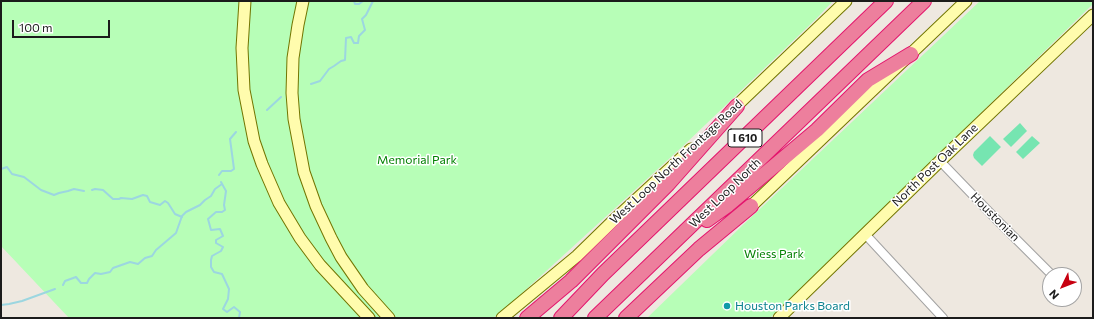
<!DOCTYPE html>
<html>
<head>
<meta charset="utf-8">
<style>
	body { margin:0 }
	#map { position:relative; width:1094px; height:319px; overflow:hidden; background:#eee8e0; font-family:Commissioner,sans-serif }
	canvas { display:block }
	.frame { position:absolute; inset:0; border:2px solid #1b1b1b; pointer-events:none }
	.north { position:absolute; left:1042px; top:267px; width:40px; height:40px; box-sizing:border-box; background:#fff; border:1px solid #a4a4a4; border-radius:50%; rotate:227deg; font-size:11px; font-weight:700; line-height:16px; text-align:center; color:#1b1b1b }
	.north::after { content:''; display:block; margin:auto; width:14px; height:18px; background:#c70010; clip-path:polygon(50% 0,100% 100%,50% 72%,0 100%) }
	.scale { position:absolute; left:12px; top:20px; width:98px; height:18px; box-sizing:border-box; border:2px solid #1b1b1b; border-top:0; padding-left:5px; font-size:12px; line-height:14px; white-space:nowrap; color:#1b1b1b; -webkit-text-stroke:3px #fff; paint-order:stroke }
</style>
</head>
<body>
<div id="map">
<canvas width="1094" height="319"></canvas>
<div class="frame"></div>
<div class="north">N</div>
<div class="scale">100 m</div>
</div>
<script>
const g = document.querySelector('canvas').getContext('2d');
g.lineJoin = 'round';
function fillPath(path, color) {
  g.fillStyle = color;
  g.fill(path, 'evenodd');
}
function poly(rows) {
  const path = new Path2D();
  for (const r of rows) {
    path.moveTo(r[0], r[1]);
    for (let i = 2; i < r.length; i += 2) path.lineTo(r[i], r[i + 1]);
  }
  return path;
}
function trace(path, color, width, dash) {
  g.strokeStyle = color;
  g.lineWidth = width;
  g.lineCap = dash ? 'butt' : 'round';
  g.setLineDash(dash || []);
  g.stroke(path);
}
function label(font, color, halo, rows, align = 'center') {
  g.font = font + ' Commissioner,sans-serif';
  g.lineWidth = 3;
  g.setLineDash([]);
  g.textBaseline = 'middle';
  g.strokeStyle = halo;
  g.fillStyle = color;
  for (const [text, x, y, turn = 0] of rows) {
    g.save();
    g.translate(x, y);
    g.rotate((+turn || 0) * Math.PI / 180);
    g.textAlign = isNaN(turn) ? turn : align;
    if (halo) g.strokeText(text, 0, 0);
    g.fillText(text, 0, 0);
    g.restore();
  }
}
fillPath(poly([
	[1,1,833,1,817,18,682,147,509,305,493,318,69,318,1,246],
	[980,1,1093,1,1093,4,770,318,647,318,745,223]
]), '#b7feb7');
fillPath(poly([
	[1020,123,1027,131,1011,147,1003,139],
	[990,136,1001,147,982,166,974,158,973,155,974,152],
	[1032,136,1040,143,1023,159,1016,152]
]), '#76e5b1');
trace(poly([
	[354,1,355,4,359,4,363,1],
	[311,84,320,81,329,69,334,66,341,61,345,60,346,38,351,37,354,43,358,43,359,36,365,30,362,19,366,15,373,1],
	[267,110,281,97],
	[1,169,7,167,12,174,24,177,41,190,54,195,59,193,68,191,74,189,84,191],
	[219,175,222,171,231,171,234,169,230,139,236,132],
	[221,182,226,191,224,205,225,210,222,212,216,212,208,219,211,230,220,229,223,236,216,240,216,243,223,247,221,251,212,256,211,260,211,267,214,272,222,274,229,289,228,299,223,309,227,312,234,307,240,312,239,318],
	[92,190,95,189,103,190,113,199,119,199,121,198,132,199,143,195,147,196,150,202,160,205,165,201,168,203,175,214,182,217],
	[63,285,65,281,76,277,81,283,87,283,89,279,95,273,101,274,110,272,113,268,130,262,138,264,145,258,152,256,156,250,176,233,182,216,186,212,200,205,205,200,211,196,215,189,222,184],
	[1,305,9,304,22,301,55,289]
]), '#9cd6e0', 2);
const street = poly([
	[940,161,995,218,1052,275],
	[865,234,943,318]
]);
const secondary = poly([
	[245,1,242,48,244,90,254,141,262,164,279,203,300,238,320,265,369,318],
	[303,1,298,25,293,58,292,93,294,119,304,172,316,206,331,238,341,257,363,289,389,318],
	[731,111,846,1],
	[745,212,966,1],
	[502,318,577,256,615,219,691,149],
	[779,318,940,161,1093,15]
]);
const highway = poly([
	[707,220,728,205,817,130,868,80,911,54],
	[527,318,571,281,668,184,737,106],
	[561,318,603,274,886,1],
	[595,318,924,1],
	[626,318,699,249,751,206]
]);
trace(street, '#a2a2a2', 10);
trace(secondary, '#727500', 13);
trace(highway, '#e4146d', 16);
trace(street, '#fff', 8);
trace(secondary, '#fffcad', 11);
trace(highway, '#ed7f9d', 14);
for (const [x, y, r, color] of [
	[727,306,4,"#0f9aa8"]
]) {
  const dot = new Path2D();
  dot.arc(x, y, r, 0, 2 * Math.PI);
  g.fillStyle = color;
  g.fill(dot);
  trace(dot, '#fff', 1.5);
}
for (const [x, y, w] of [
	[745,138,34]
]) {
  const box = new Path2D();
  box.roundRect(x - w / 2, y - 9, w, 18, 3);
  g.fillStyle = '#fff';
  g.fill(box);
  trace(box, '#1b1b1b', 1);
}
label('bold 11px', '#1b1b1b', null, [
	["I 610",745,138]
]);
label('12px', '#028102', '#fff', [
	["Memorial Park",417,160],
	["Wiess Park",774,254]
]);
label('12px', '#1b1b1b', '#fff', [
	["West Loop North Frontage Road",676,162,-43],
	["North Post Oak Lane",935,165,-44],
	["West Loop North",725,193,-44],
	["Houstonian",995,217,45]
]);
label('12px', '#0d838f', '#fff', [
	["Houston Parks Board",735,306]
], 'left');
</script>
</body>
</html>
